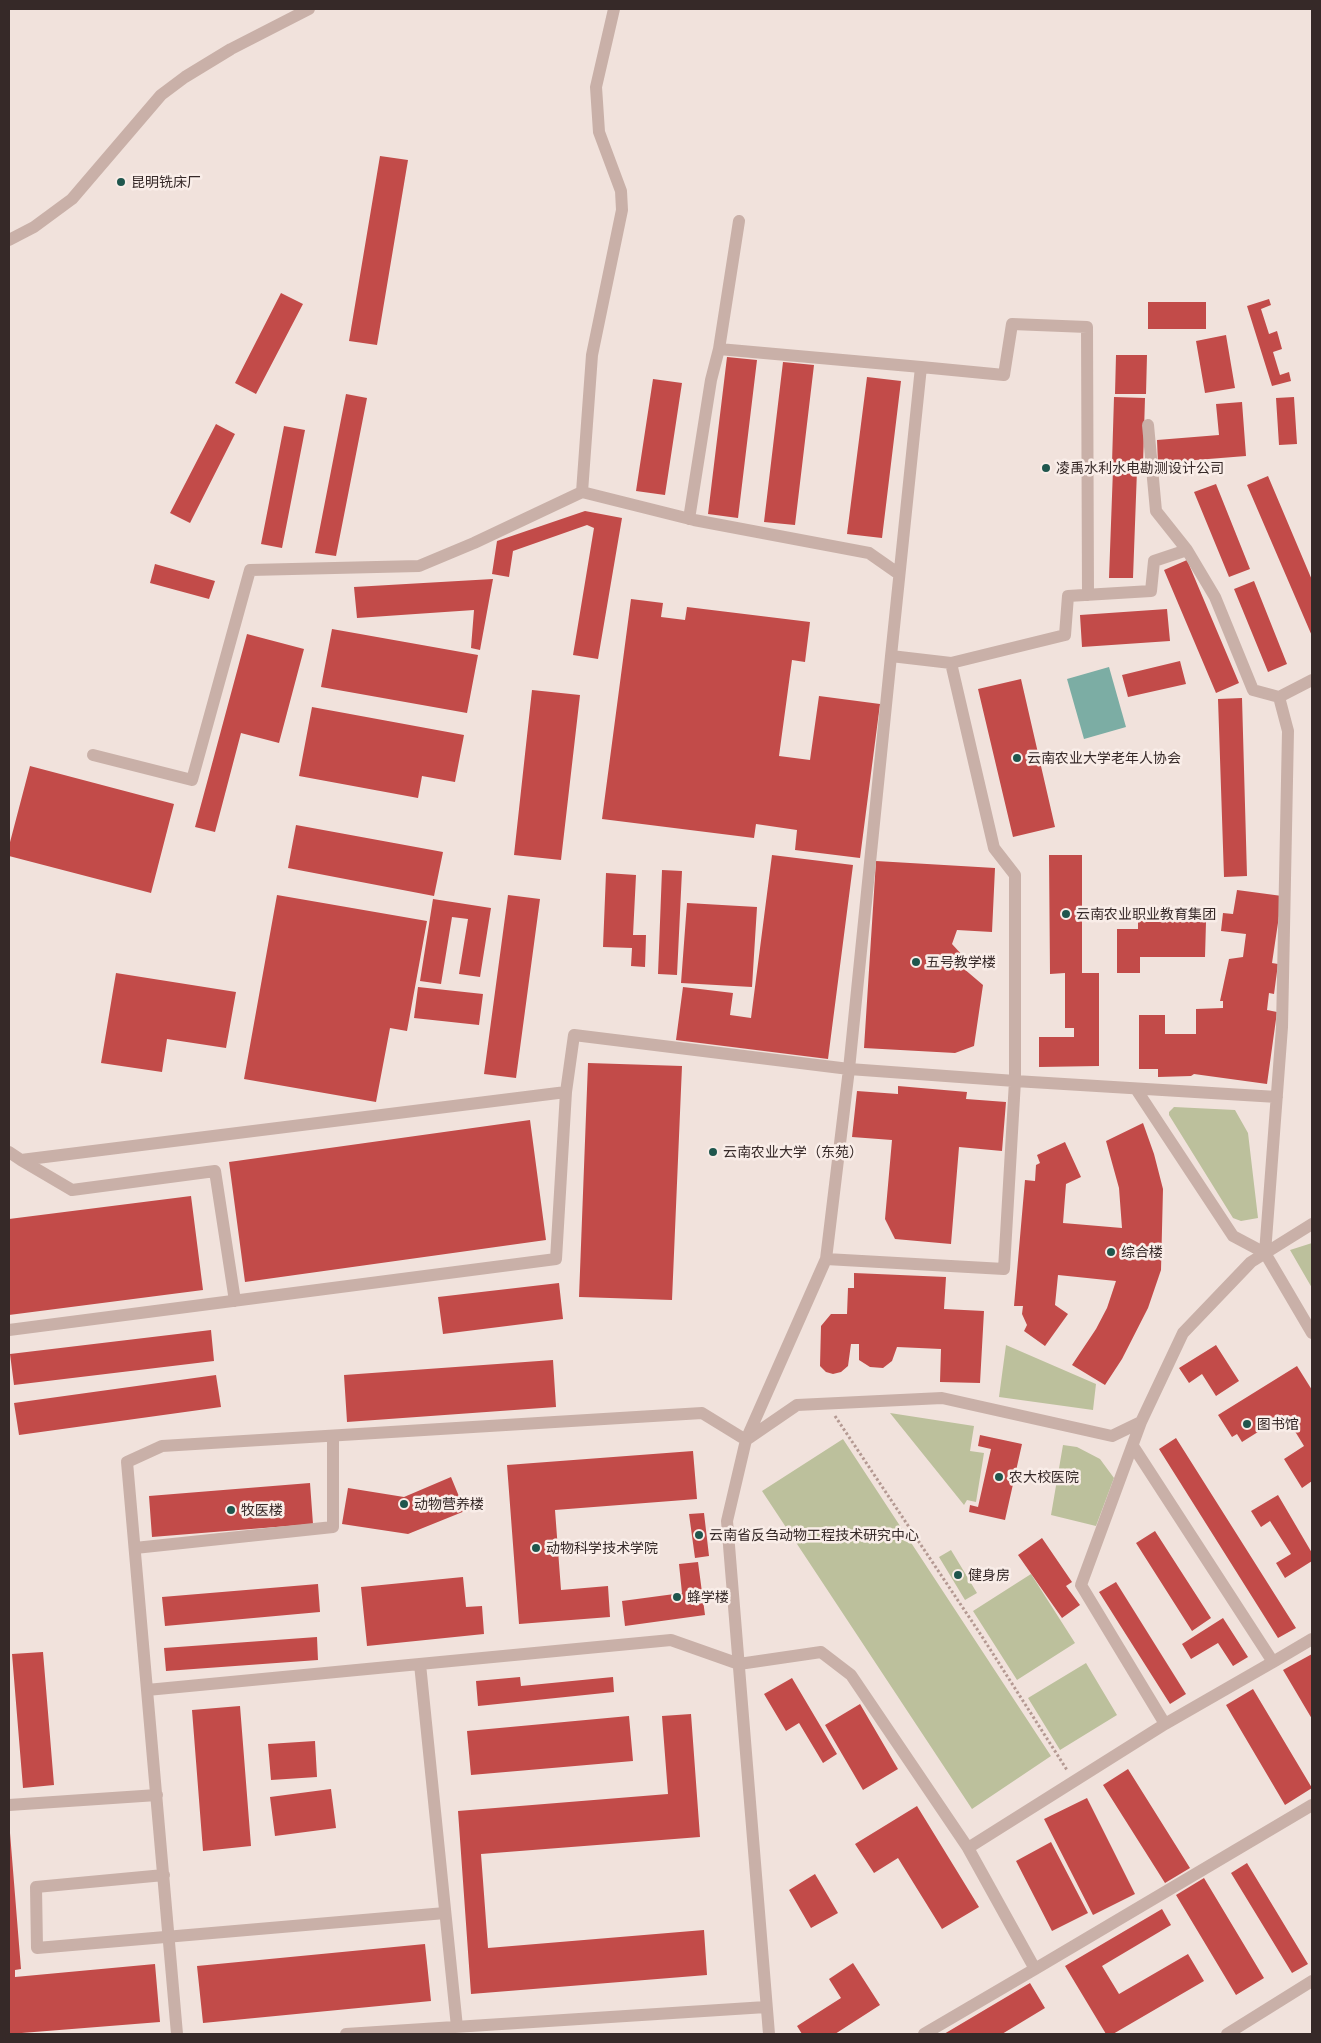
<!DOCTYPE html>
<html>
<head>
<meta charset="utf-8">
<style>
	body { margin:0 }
	#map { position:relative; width:1321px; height:2043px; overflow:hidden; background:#f1e2dc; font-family:Ubuntu,sans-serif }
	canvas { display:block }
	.frame { position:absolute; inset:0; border:10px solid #362928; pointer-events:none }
</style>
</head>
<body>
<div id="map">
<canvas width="1321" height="2043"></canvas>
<div class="frame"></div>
</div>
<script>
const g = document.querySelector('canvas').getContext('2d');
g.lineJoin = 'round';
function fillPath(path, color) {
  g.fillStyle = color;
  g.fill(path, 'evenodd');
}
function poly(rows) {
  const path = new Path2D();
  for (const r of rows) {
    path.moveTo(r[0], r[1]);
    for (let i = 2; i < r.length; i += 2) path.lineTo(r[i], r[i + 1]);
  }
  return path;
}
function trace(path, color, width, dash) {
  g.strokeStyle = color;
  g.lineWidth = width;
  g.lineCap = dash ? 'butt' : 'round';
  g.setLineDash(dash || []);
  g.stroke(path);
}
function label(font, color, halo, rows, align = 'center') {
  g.font = font + ' Ubuntu,"Noto Sans SC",sans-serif';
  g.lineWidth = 5;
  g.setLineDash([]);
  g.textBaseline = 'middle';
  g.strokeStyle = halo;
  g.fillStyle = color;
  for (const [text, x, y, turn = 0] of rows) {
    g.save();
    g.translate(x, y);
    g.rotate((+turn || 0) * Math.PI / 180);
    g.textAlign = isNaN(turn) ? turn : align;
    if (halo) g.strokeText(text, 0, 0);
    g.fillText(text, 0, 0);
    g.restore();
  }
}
fillPath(poly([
	[1174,1107,1235,1110,1248,1133,1258,1218,1241,1221,1233,1218,1169,1115,1169,1112],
	[1312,1243,1312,1288,1290,1250],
	[1006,1345,1096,1384,1093,1410,999,1397],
	[890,1413,974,1426,970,1451,984,1453,976,1502,967,1500,964,1505],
	[843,1439,1051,1756,972,1809,762,1491],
	[1063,1445,1077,1447,1100,1459,1114,1478,1096,1526,1051,1515],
	[951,1550,977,1593,965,1600,939,1557],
	[1031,1574,1075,1643,1017,1680,973,1611],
	[1086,1663,1117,1715,1060,1750,1028,1698]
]), '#bcc09c');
fillPath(poly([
	[1109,667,1126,727,1084,739,1067,679]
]), '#7cada4');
fillPath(poly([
	[380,156,408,160,377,345,349,341],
	[281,293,303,304,256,394,235,383],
	[1269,299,1271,305,1261,309,1269,334,1277,331,1282,349,1273,352,1280,375,1289,372,1291,381,1272,386,1247,306],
	[1148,302,1206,302,1206,329,1148,329],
	[1226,335,1235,388,1205,393,1196,341],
	[1116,355,1147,355,1146,394,1115,394],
	[727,357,757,360,738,518,708,514],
	[783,362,814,365,795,525,764,522],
	[867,377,901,381,882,538,847,534],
	[653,379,682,383,665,495,636,491],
	[346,394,367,398,336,556,315,553],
	[1114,397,1145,398,1143,464,1112,463],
	[1294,397,1297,444,1279,445,1276,398],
	[1242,402,1246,456,1158,463,1157,440,1219,435,1216,404],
	[216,424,235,434,190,523,170,513],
	[284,426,305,430,282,548,261,544],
	[1113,469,1137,470,1133,578,1109,578],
	[1268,476,1312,580,1312,636,1247,485],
	[1216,484,1250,569,1229,577,1194,492],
	[585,511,622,518,598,659,573,655,594,528,587,525,513,551,509,577,492,574,497,541],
	[1187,560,1239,683,1216,693,1164,570],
	[155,564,215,581,209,599,150,583],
	[493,579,480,650,471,648,474,610,357,618,354,587],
	[1254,581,1287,664,1268,672,1234,589],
	[631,599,663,603,661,617,685,620,687,607,810,622,805,662,792,660,779,756,810,760,819,696,880,704,860,858,795,850,797,830,756,824,754,838,602,819],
	[1167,609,1170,641,1082,647,1080,615],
	[332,629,478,655,467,713,321,687],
	[247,634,304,649,279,743,241,733,215,832,195,827],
	[1180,661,1186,684,1128,697,1122,675],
	[1021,679,1055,827,1013,837,978,689],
	[532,690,580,695,561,860,514,855],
	[1242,698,1247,876,1224,877,1218,699],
	[312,707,464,735,455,782,422,776,418,798,299,776],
	[30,766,174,804,151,893,9,856,9,846],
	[296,825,443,852,434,896,288,868],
	[772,855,853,865,828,1059,676,1040,683,987,733,993,730,1015,751,1018],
	[1049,855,1082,855,1082,973,1099,973,1099,1066,1039,1067,1039,1037,1074,1037,1074,1028,1065,1028,1065,973,1050,974],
	[876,861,995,868,992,932,957,930,952,944,963,956,963,968,983,985,974,1046,955,1053,864,1048],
	[662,870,682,871,677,975,658,974],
	[606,873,636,875,633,935,646,935,645,967,631,966,632,948,603,947],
	[1237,890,1282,896,1272,963,1278,964,1274,994,1269,993,1267,1010,1277,1012,1267,1084,1194,1074,1191,1076,1158,1077,1158,1069,1139,1069,1139,1015,1165,1015,1165,1034,1196,1034,1196,1009,1223,1008,1223,1001,1220,1001,1229,959,1243,957,1246,934,1221,931,1223,913,1233,914],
	[277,895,427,921,407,1031,390,1028,376,1102,244,1079],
	[508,895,540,899,516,1078,484,1074],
	[433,899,491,908,480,977,459,974,468,919,452,917,441,984,420,981],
	[687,903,757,907,752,987,681,983],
	[1138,921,1206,922,1205,957,1140,957,1140,973,1117,973,1117,929,1138,929],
	[116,973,236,992,226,1048,167,1039,162,1072,101,1063],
	[418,987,483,994,479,1025,414,1018],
	[588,1063,682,1066,672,1300,579,1297],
	[898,1086,967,1092,966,1099,1006,1102,1002,1151,959,1147,951,1244,895,1239,885,1219,892,1140,852,1137,857,1091,898,1094],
	[530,1120,546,1240,245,1282,229,1162],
	[1143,1123,1154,1154,1163,1189,1161,1270,1148,1308,1122,1359,1105,1385,1072,1365,1096,1329,1107,1308,1116,1281,1058,1275,1055,1305,1068,1314,1045,1346,1024,1331,1027,1325,1022,1314,1023,1306,1014,1306,1025,1180,1035,1181,1036,1165,1040,1163,1037,1155,1065,1142,1081,1177,1066,1184,1063,1223,1122,1228,1119,1188,1106,1141],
	[191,1196,203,1290,9,1315,9,1219],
	[854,1273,946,1277,944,1309,984,1311,980,1383,940,1382,941,1349,897,1347,892,1361,883,1368,870,1367,859,1360,859,1344,851,1344,848,1366,841,1372,833,1374,826,1372,820,1366,821,1326,831,1314,847,1314,848,1288,854,1288],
	[559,1283,563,1319,443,1334,438,1297],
	[211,1330,214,1361,14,1385,10,1354],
	[1216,1345,1239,1381,1216,1396,1202,1374,1189,1383,1179,1368],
	[553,1360,556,1407,347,1422,344,1375],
	[1297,1366,1312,1390,1312,1481,1302,1488,1284,1459,1304,1446,1285,1415,1242,1442,1237,1434,1232,1437,1218,1415],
	[216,1375,221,1407,19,1435,14,1403],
	[980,1435,1022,1444,1005,1520,969,1512,970,1505,978,1507,991,1449,978,1446],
	[1176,1438,1296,1628,1278,1638,1159,1449],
	[693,1451,697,1499,555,1510,561,1590,608,1586,610,1617,519,1624,507,1465],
	[451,1477,465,1511,408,1534,342,1524,348,1488,404,1497],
	[310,1483,313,1524,152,1537,149,1496],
	[1278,1495,1312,1553,1312,1561,1285,1578,1276,1563,1291,1554,1270,1521,1261,1527,1251,1511],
	[704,1513,709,1556,695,1558,689,1514],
	[1155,1531,1211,1618,1192,1631,1136,1543],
	[1042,1538,1072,1582,1066,1586,1080,1605,1062,1618,1018,1555],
	[698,1562,705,1615,625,1626,622,1601,682,1593,679,1564],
	[463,1577,466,1607,482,1606,484,1634,367,1646,361,1587],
	[1116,1582,1186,1694,1170,1704,1099,1592],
	[318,1584,320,1612,165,1626,162,1597],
	[1223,1618,1248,1657,1233,1666,1218,1643,1191,1659,1182,1644],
	[317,1637,318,1660,166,1671,164,1648],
	[43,1652,54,1785,23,1788,12,1654],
	[1312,1654,1312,1719,1283,1670],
	[520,1677,521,1686,613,1677,614,1692,478,1706,476,1681],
	[792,1678,837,1754,823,1763,799,1723,786,1731,764,1694],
	[1253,1689,1312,1788,1285,1805,1226,1705],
	[860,1704,898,1769,863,1790,825,1725],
	[240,1706,251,1846,203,1851,192,1710],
	[691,1714,700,1837,481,1854,488,1948,704,1930,707,1975,471,1994,458,1811,668,1794,662,1716],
	[629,1716,633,1761,471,1775,467,1731],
	[315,1741,317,1777,271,1780,268,1744],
	[1128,1769,1190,1868,1165,1883,1103,1785],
	[331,1789,336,1828,275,1836,270,1797],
	[1087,1798,1135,1894,1093,1915,1044,1819],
	[917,1806,979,1907,942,1929,898,1858,874,1873,855,1844],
	[10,1833,21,1969,15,1970,15,1977,155,1964,160,2022,9,2034],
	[1051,1842,1088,1913,1052,1931,1016,1861],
	[1247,1863,1308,1964,1292,1973,1231,1873],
	[815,1874,838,1913,811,1928,789,1890],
	[1204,1878,1264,1978,1236,1995,1176,1895],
	[1162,1909,1171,1925,1102,1966,1119,1994,1188,1954,1204,1981,1113,2034,1106,2034,1065,1966],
	[425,1944,431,2001,203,2023,197,1966],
	[853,1963,880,2005,835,2034,802,2034,797,2026,841,1998,829,1979],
	[1030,1983,1045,2008,1002,2034,944,2034]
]), '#c24b49');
trace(poly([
	[835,1416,981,1635,1067,1770]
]), '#b49992', 3, [2.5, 2.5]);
trace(poly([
	[739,221,719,349,921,367],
	[9,240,34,227,72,199,161,95,185,77,231,49,309,9],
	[1148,425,1156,511,1187,550],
	[582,492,592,355,622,210,621,191,599,132,596,87,614,9],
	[689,519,711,380,719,349],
	[891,656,921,367,1004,375,1012,324,1087,327,1088,595],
	[951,663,891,656,849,1069,826,1259,746,1440,702,1413,162,1446,127,1462,147,1690,671,1640,739,1664,821,1652,851,1675,968,1848,1165,1724],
	[93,755,192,780,250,570,419,566,474,543,582,492,694,520,869,553,899,574],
	[1136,1089,1233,1236,1265,1253,1312,1333],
	[1277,1097,1015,1081,1015,875,994,848,951,663,1065,635,1068,596,1151,591,1154,561,1187,550,1215,597,1253,690,1279,697,1312,680],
	[9,1152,21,1160,566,1092,574,1035,849,1069,1015,1081,1004,1269,826,1259],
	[21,1160,72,1190,215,1171,235,1301],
	[1265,1253,1282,1027,1288,731,1279,697],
	[9,1330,556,1259,566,1092],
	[1141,1422,1081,1585,1165,1724,1273,1662],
	[1133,1446,1273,1662,1312,1639],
	[135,1548,333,1527,333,1436],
	[420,1664,457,2027],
	[147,1690,177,2034],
	[9,1805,157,1795],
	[164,1875,36,1887,37,1948,445,1913],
	[1035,1969,1312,1805],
	[346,2034,766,2007],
	[769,2034,727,1521,746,1440,797,1405,942,1398,1112,1436,1141,1422,1183,1333,1251,1262,1312,1224],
	[924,2034,1035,1969,968,1848],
	[1227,2034,1312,1981]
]), '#c9b0a8', 12);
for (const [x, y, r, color] of [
	[121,182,5,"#1f564d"],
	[1046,468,5,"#1f564d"],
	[1017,758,5,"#1f564d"],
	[1066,914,5,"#1f564d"],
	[916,962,5,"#1f564d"],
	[713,1152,5,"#1f564d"],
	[1111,1252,5,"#1f564d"],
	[1247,1424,5,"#1f564d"],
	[999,1477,5,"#1f564d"],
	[404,1504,5,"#1f564d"],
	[231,1510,5,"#1f564d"],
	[699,1535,5,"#1f564d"],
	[536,1548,5,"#1f564d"],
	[958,1575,5,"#1f564d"],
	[677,1597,5,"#1f564d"]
]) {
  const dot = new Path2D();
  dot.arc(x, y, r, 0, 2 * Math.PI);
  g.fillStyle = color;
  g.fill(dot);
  trace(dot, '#f9ede8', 2);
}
label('14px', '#362928', '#f9ede8', [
	["昆明铣床厂",131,182],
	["凌禹水利水电勘测设计公司",1056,468],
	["云南农业大学老年人协会",1027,758],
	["云南农业职业教育集团",1076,914],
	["五号教学楼",926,962],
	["云南农业大学（东苑）",723,1152],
	["综合楼",1121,1252],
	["图书馆",1257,1424],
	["农大校医院",1009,1477],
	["动物营养楼",414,1504],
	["牧医楼",241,1510],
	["云南省反刍动物工程技术研究中心",709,1535],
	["动物科学技术学院",546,1548],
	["健身房",968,1575],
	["蜂学楼",687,1597]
], 'left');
</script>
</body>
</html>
